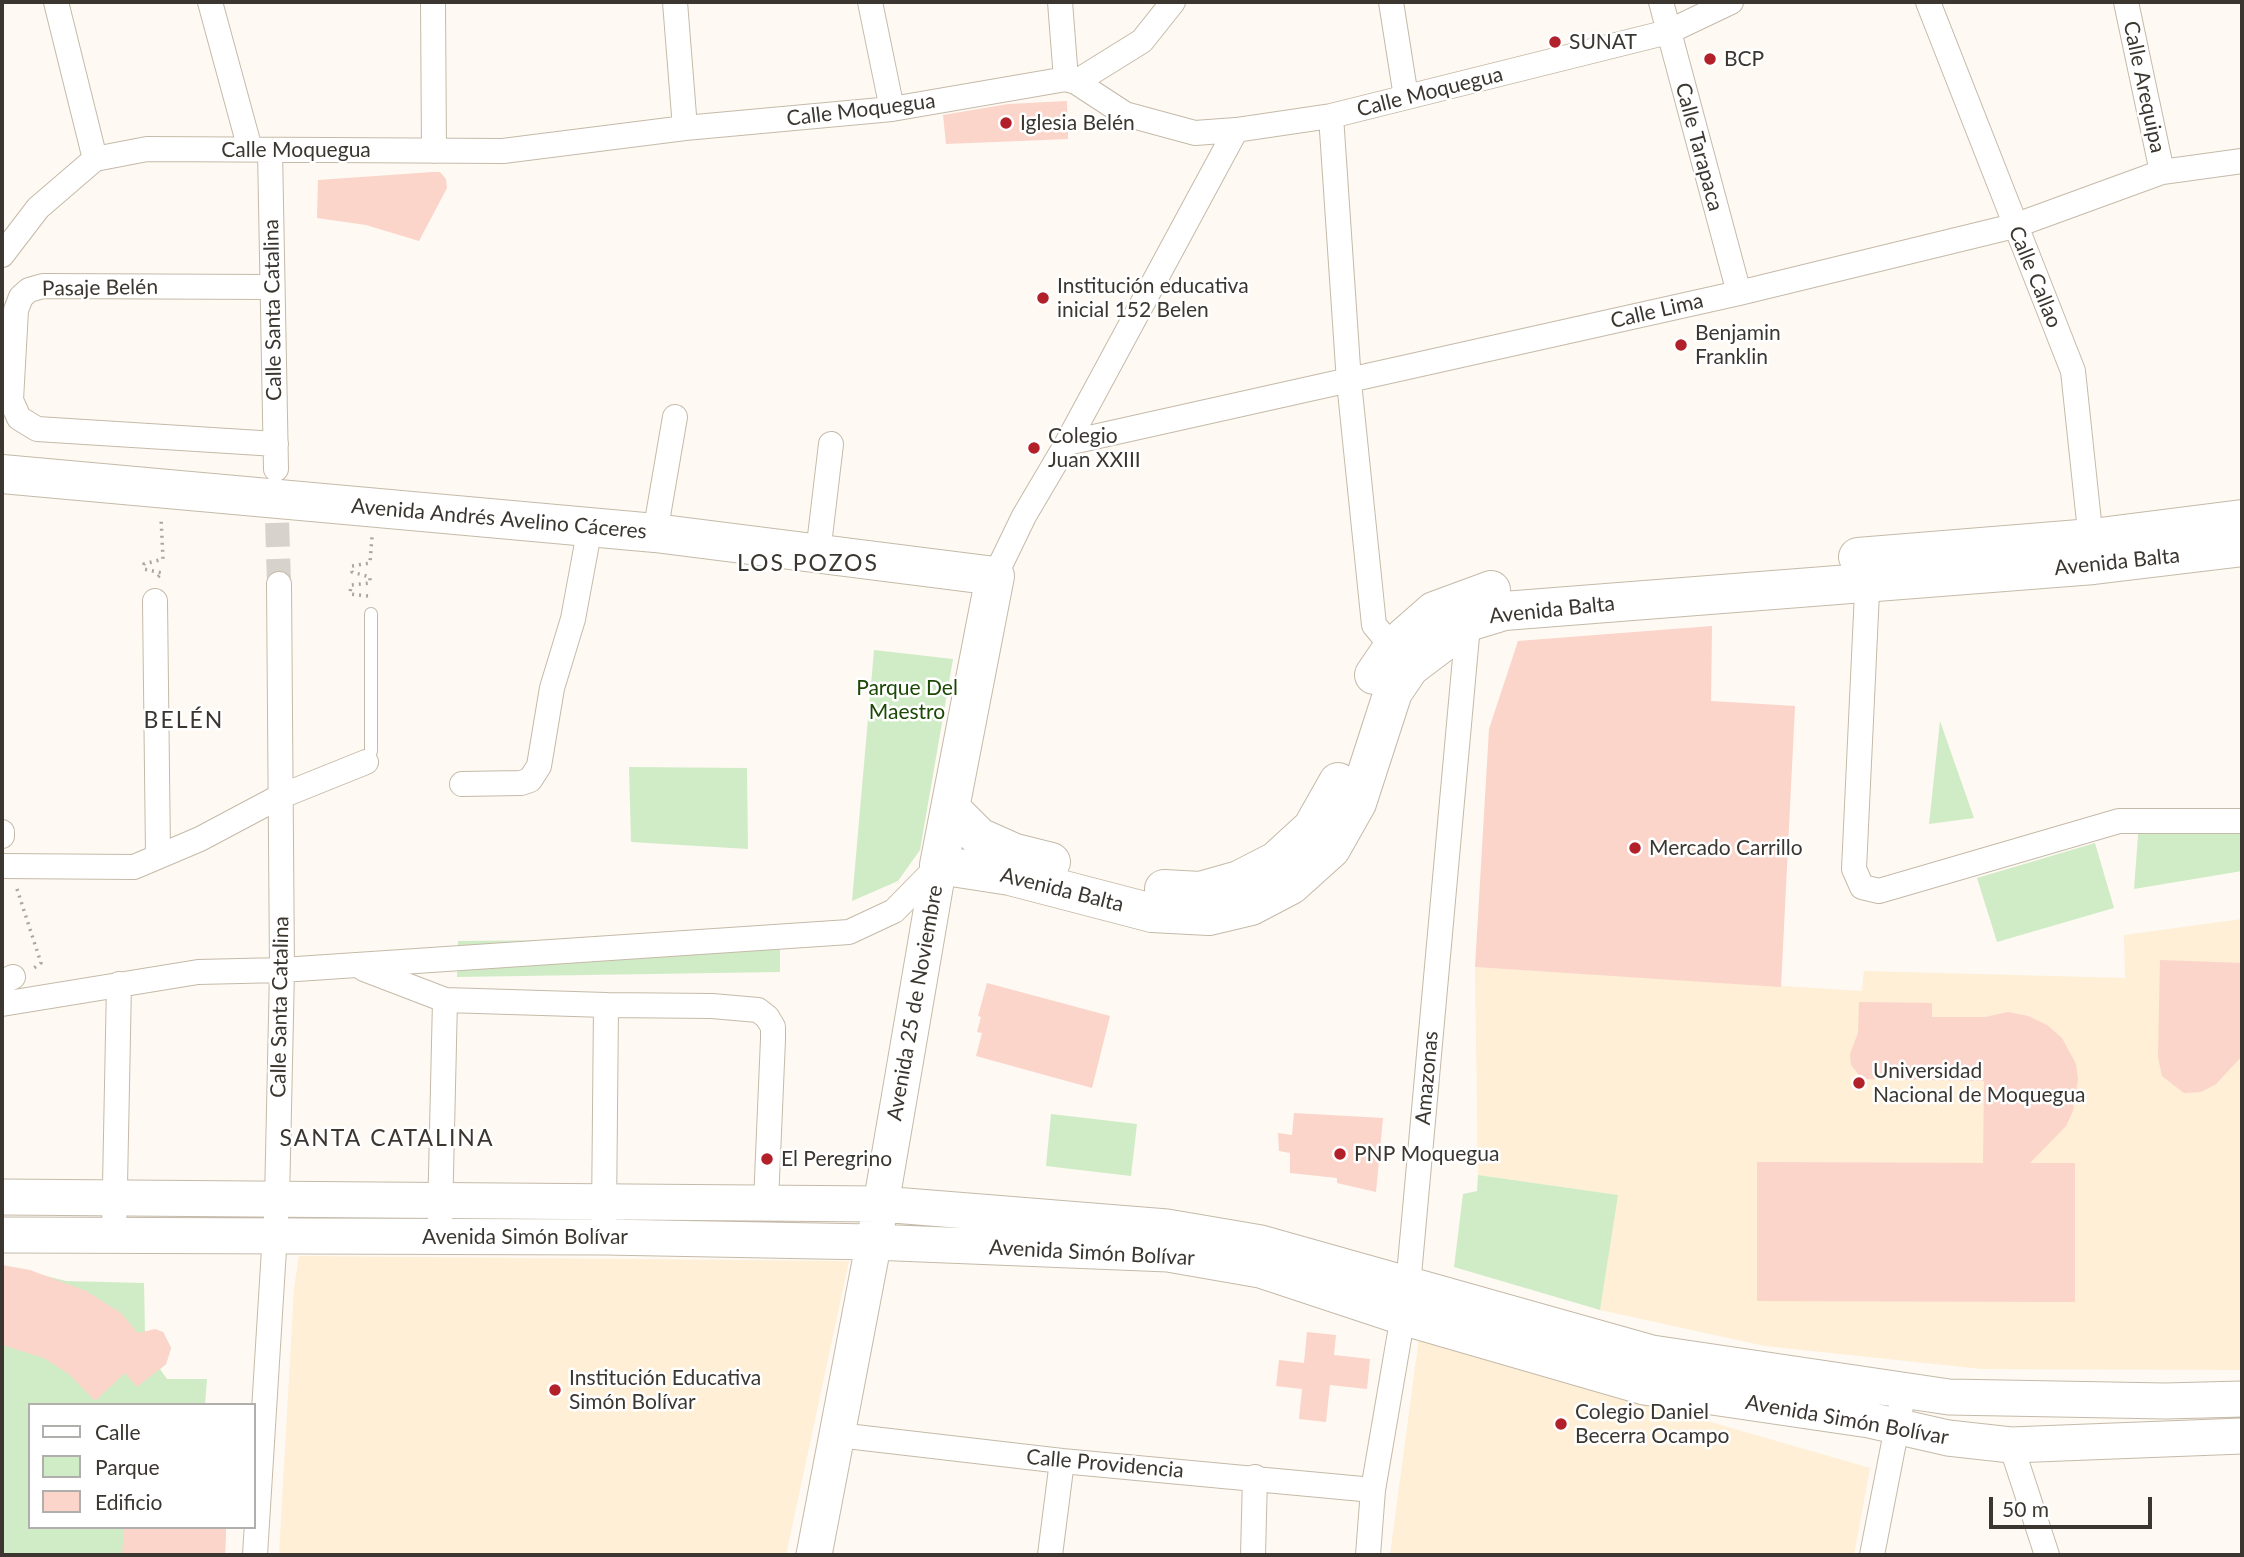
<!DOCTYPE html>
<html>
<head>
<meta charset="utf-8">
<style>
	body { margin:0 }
	#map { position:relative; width:2244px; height:1557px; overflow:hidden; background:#fef9f2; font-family:Lato,sans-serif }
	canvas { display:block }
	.frame { position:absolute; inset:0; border:4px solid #3b3730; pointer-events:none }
	.legend { position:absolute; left:28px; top:1403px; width:228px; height:126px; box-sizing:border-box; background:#fff; border:2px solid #b1afac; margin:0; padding:9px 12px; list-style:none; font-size:21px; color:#3b3730 }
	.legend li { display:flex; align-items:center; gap:14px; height:35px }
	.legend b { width:35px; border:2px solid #b1afac }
	.scale { position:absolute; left:1989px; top:1497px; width:163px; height:32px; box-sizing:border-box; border:4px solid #3b3730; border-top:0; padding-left:9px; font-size:21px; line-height:24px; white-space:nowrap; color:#3b3730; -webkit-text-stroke:5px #fff; paint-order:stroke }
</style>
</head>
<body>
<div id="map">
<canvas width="2244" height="1557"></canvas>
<div class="frame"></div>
<ul class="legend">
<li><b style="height:9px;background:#fff"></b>Calle</li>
<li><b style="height:19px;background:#d0ecc6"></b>Parque</li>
<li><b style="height:19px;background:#fbd4ca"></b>Edificio</li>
</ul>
<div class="scale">50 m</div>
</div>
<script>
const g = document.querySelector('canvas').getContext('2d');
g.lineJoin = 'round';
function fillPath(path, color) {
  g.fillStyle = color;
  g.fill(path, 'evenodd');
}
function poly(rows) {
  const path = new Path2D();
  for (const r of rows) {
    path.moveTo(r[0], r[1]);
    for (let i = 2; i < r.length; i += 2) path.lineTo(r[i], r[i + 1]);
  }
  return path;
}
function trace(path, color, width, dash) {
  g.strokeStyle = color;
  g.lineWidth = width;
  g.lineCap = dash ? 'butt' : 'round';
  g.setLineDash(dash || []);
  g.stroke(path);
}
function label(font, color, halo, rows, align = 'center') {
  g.font = font + ' Lato,sans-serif';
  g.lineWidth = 5;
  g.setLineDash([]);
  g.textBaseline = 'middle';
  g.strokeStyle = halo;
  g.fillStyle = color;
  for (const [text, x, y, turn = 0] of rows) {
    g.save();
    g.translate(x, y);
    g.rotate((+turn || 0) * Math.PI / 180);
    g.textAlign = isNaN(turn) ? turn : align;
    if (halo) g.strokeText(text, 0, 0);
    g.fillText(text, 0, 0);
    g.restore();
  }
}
fillPath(poly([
	[2242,919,2242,1370,1982,1369,1765,1346,1600,1310,1617,1195,1478,1175,1475,967,1862,991,1864,971,2125,978,2124,935],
	[299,1256,849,1261,786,1555,279,1555,294,1289],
	[1419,1338,1870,1468,1854,1555,1390,1555]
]), '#feefd6');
fillPath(poly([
	[874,650,953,659,920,850,898,881,852,901],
	[1940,721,1974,818,1929,824],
	[629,767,747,768,748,849,631,842],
	[2139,822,2242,824,2242,871,2134,889],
	[2095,843,2114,908,1997,942,1977,878],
	[780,938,780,972,457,977,458,941],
	[1051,1114,1137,1124,1131,1176,1046,1166],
	[1478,1175,1618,1195,1600,1310,1454,1267,1463,1194,1477,1191],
	[2,1265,66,1281,144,1283,145,1333,163,1332,171,1348,166,1364,160,1369,167,1379,207,1379,205,1405,30,1405,30,1527,226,1527,225,1555,2,1555]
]), '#d0ecc6');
fillPath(poly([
	[1067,101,1068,139,946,144,943,115,1008,104],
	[433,172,440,172,446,179,447,188,419,241,366,225,317,218,318,180],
	[1712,626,1711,701,1795,706,1781,987,1475,967,1489,729,1518,641],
	[2160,960,2242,963,2242,1056,2216,1084,2201,1092,2184,1093,2162,1076,2158,1057],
	[987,983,1110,1016,1092,1088,976,1056,982,1033,977,1032,981,1017,978,1016],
	[1859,1002,1932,1003,1932,1017,1985,1017,2008,1012,2028,1016,2047,1025,2062,1038,2076,1064,2078,1079,2073,1111,2066,1126,2030,1163,2075,1163,2075,1302,1757,1301,1757,1162,1983,1163,1984,1081,1862,1079,1851,1065,1850,1054,1858,1033],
	[1294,1113,1383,1118,1376,1192,1337,1183,1337,1178,1290,1173,1290,1153,1279,1151,1278,1133,1292,1135],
	[2,1265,30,1270,86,1291,121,1313,138,1333,155,1329,163,1332,171,1348,166,1364,137,1387,125,1373,95,1401,70,1375,44,1358,2,1345],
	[1307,1332,1336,1335,1334,1355,1370,1359,1367,1389,1330,1385,1326,1422,1299,1419,1302,1389,1276,1386,1279,1360,1304,1363],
	[124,1527,226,1527,225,1555,122,1555]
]), '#fbd4ca');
trace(poly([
	[276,487,279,584]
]), '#d7d2cb', 24, [24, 12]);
const lane = poly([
	[366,762,371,751,371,614]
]);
const street = poly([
	[56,2,95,159],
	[210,2,250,149],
	[433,2,434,151],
	[675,2,685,128],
	[870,2,892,109],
	[1060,2,1066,79],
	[1391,2,1406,97],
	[1661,2,1739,293],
	[1928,2,2073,371,2092,550],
	[2126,2,2162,172],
	[1076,82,1142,41,1173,2],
	[1331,116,1349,382,1374,625,1401,657],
	[270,150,276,469],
	[2,255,38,208,95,159,147,149,503,151,685,128,892,109,1066,79,1076,82,1125,114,1195,133,1236,130,1331,116,1668,32,1731,2],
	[271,287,43,286,29,290,21,297,16,310,11,400,19,418,37,429,276,444],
	[1067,443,1739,293,2014,226,2162,172,2242,161],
	[655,533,675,417],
	[818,553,831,444],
	[1868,571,1854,869,1862,887,1879,891,2119,821,2242,821],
	[995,576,1024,516,1067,443,1236,130],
	[155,601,158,855],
	[462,784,521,783,530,780,539,766,552,688,573,619,590,527],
	[2,832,2,836],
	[2,866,134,867,200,839,279,797,366,762],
	[364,969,445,1000],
	[2,982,13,977],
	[2,1004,198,972,282,970,849,932,894,911,939,865],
	[440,1217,445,1000,606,1005],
	[604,1217,606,1005,712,1006,758,1010,767,1017,773,1027,773,1039,766,1202],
	[114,1236,119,984],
	[838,1435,1062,1461,1373,1490],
	[2011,1445,2047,1555],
	[255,1555,277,1201,282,970,279,584],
	[1050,1555,1062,1461],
	[1253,1555,1255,1477],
	[1368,1555,1373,1490,1408,1286,1469,614],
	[1872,1555,1904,1391]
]);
const secondary = poly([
	[2,1197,881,1204,1167,1227,1261,1243,1652,1353,1949,1397,2165,1401,2242,1399],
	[2,1235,605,1237,872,1242,1168,1254,1260,1270,1402,1317,1644,1387,1869,1420,1948,1438,2011,1445,2242,1436],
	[814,1555,881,1204,939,865]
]);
const primary = poly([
	[2,474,655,533,995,576,939,865,1010,876,1152,913,1209,916,1251,906,1291,885,1331,849,1357,803,1393,692,1410,667,1471,621,1504,611,2094,565,2242,547],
	[1858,557,2092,538,2242,519],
	[1374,675,1393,647,1434,611,1491,590],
	[950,808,979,837,1015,853,1051,862],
	[1164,889,1200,891,1239,880,1276,861,1312,828,1338,782]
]);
trace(lane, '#c5baa9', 14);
trace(street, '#c5baa9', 26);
trace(secondary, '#c5baa9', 37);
trace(primary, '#c5baa9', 40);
trace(poly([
	[158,577,162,573,144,569,144,564,163,559,161,518],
	[368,596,350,594,351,585,370,583,370,577,352,572,352,566,370,563,372,537],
	[17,889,41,963,34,968]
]), '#aba69f', 3.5, [2, 5]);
trace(lane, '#fff', 12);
trace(street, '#fff', 24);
trace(secondary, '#fff', 35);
trace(primary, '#fff', 38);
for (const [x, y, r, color] of [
	[1555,42,7,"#b2212a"],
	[1710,59,7,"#b2212a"],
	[1006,123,7,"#b2212a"],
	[1043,298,7,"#b2212a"],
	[1681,345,7,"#b2212a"],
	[1034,448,7,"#b2212a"],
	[1635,848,7,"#b2212a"],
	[1859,1083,7,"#b2212a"],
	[1340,1154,7,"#b2212a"],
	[767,1159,7,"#b2212a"],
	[555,1390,7,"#b2212a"],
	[1561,1424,7,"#b2212a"]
]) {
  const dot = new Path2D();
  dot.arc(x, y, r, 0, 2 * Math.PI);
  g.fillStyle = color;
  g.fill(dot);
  trace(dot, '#fff', 2.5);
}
label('21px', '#3b3730', '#fff', [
	["SUNAT",1569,42],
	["BCP",1724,59],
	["Iglesia Belén",1020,123],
	["Institución educativa",1057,286],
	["inicial 152 Belen",1057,310],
	["Benjamin",1695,333],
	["Franklin",1695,357],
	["Colegio",1048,436],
	["Juan XXIII",1048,460],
	["Mercado Carrillo",1649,848],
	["Universidad",1873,1071],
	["Nacional de Moquegua",1873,1095],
	["PNP Moquegua",1354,1154],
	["El Peregrino",781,1159],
	["Institución Educativa",569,1378],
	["Simón Bolívar",569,1402],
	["Colegio Daniel",1575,1412],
	["Becerra Ocampo",1575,1436]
], 'left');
label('21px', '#3b3730', '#fff', [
	["Calle Arequipa",2144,87,78],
	["Calle Moquegua",1430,92,-14],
	["Calle Moquegua",861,110,-7],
	["Calle Tarapaca",1699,147,75],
	["Calle Moquegua",296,150],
	["Calle Callao",2035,277,68],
	["Pasaje Belén",100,288,-1],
	["Calle Santa Catalina",273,310,-91],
	["Calle Lima",1657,311,-13],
	["Avenida Andrés Avelino Cáceres",499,519,5],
	["Avenida Balta",2117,562,-6],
	["Avenida Balta",1552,610,-6],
	["Avenida Balta",1062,890,14],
	["Avenida 25 de Noviembre",915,1003,-80],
	["Calle Santa Catalina",280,1007,-89],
	["Amazonas",1427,1078,-85],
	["Avenida Simón Bolívar",525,1237],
	["Avenida Simón Bolívar",1092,1253,3],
	["Avenida Simón Bolívar",1847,1420,10],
	["Calle Providencia",1105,1464,5]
]);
label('21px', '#1b4803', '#fff', [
	["Parque Del",907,688],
	["Maestro",907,712]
]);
g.letterSpacing = '2px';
label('23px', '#3b3730', '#fff', [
	["LOS POZOS",808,564],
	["BELÉN",184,721],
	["SANTA CATALINA",387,1139]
]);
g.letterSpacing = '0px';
</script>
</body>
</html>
